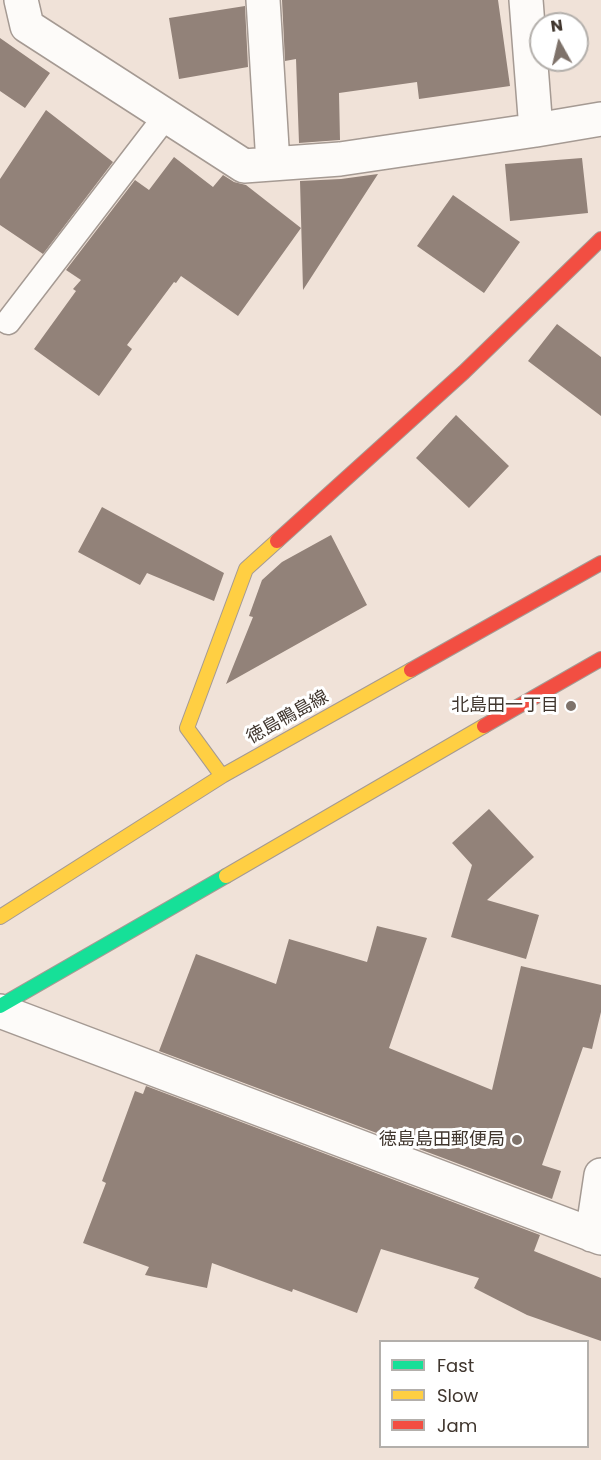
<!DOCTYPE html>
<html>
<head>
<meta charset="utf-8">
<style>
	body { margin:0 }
	#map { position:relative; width:601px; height:1460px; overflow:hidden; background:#f0e2d8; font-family:Poppins,sans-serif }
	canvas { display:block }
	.legend { position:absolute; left:379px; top:1340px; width:210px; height:108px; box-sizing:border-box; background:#fff; border:2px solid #b3afab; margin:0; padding:8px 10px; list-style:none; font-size:18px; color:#40362e }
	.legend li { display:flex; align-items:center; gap:12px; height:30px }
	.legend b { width:30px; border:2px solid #b3afab }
	.north { position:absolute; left:529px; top:12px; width:60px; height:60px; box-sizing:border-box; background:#fff; border:2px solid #b3afab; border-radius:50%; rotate:352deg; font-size:16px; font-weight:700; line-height:24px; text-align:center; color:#40362e }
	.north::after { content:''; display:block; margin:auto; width:21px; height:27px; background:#7e726a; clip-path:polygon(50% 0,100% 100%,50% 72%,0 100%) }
</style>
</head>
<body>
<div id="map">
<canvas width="601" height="1460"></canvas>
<ul class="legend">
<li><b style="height:8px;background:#16e098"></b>Fast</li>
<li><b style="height:8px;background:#ffcf43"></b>Slow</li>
<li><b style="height:8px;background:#f24e42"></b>Jam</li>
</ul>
<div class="north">N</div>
</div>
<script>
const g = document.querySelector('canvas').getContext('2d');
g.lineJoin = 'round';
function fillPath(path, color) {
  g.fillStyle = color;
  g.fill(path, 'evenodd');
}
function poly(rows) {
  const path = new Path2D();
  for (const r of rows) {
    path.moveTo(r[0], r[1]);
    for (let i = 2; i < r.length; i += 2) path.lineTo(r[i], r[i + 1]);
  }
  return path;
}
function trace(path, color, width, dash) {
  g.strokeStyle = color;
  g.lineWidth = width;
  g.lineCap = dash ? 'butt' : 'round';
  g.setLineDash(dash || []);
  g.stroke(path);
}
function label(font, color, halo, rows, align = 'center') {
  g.font = font + ' Poppins,"Noto Sans JP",sans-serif';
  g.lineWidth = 6;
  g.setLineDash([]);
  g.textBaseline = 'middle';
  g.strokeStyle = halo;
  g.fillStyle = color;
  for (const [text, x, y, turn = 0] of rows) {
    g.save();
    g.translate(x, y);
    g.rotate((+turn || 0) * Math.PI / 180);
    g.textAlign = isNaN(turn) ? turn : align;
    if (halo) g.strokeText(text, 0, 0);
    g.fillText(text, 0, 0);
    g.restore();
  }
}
fillPath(poly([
	[282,0,498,0,510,86,419,99,417,82,339,93,340,140,299,143,296,59,285,61],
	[245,6,248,67,179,79,169,18],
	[0,38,50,73,25,108,0,91],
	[46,110,113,162,43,254,0,225,0,179],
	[174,157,213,187,223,175,234,182,246,185,301,228,238,316,181,276,176,283,174,282,127,345,132,349,99,396,34,349,76,291,73,289,81,280,66,270,135,180,149,190],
	[582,158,588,213,510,221,505,164],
	[378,174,303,290,300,181,341,179],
	[453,195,520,242,484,293,417,246],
	[557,324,601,357,601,416,528,361],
	[456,415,509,466,469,508,416,458],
	[102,507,224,573,214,601,147,573,140,585,78,552],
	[331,535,367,605,226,684,253,617,249,616,262,580,282,562],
	[489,809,534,857,487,900,539,915,526,959,451,937,472,865,452,843],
	[377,926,427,938,389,1048,492,1090,521,966,601,985,601,1012,592,1049,583,1047,542,1165,561,1171,552,1199,159,1051,196,954,276,984,289,939,367,962],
	[146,1086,540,1235,534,1251,601,1278,601,1341,527,1315,474,1288,479,1278,381,1249,357,1313,293,1289,292,1292,212,1263,207,1288,145,1275,149,1267,83,1243,106,1183,102,1181,135,1091,143,1094]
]), '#928279');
const lane = poly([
	[8,322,166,116]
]);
const street = poly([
	[21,0,27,26,244,166,340,159,536,130],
	[263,0,273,164],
	[526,0,536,130,601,119],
	[0,1011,601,1238],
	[592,1235,601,1175]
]);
const fast = poly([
	[0,1006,226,876]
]);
const slow = poly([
	[222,776,187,728,246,569,277,541],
	[226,876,484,726],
	[0,917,222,776,411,670]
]);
const jam = poly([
	[277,541,464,372,601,239],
	[411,670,601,563],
	[484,726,601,659]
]);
trace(lane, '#a59a93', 27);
trace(street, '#a59a93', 36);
trace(fast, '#a59a93', 16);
trace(slow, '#a59a93', 16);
trace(jam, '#a59a93', 16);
trace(lane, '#fdfbf9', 24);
trace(street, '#fdfbf9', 33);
trace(fast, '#16e098', 14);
trace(slow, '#ffcf43', 14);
trace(jam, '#f24e42', 14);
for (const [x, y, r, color] of [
	[571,706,6,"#7e726a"],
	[517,1140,6,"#7e726a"]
]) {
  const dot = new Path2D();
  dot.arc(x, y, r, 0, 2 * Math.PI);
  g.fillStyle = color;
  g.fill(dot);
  trace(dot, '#fff', 2);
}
label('18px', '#40362e', '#fff', [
	["北島田一丁目",559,706],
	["徳島島田郵便局",505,1140]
], 'right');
label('18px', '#40362e', '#fff', [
	["徳島鴨島線",288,718,-29]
]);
</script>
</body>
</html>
